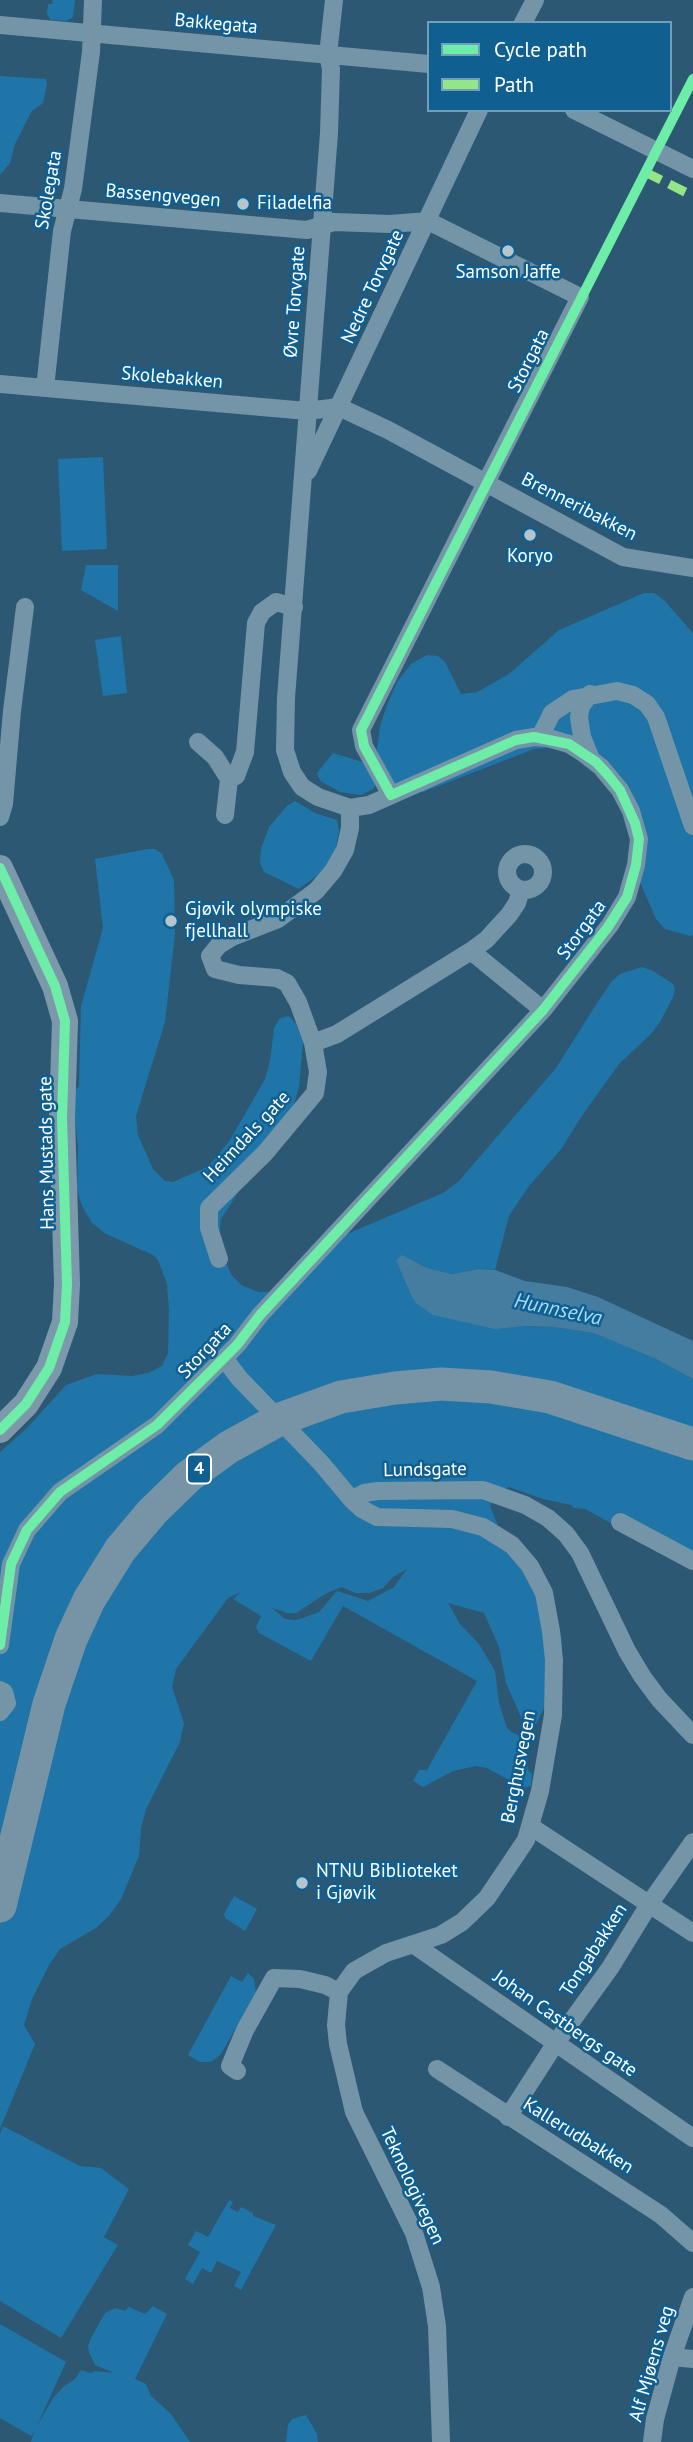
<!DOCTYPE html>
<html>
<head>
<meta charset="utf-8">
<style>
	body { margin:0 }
	#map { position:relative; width:693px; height:2442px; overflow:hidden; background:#2c5874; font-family:"PT Sans",sans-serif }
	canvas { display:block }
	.legend { position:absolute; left:427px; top:21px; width:245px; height:91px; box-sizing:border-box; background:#0f5f91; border:2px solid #6f9fbd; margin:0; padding:9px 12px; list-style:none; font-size:21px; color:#fff }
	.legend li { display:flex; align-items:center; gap:14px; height:35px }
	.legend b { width:35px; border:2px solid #6f9fbd }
</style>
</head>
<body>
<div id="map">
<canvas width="693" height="2442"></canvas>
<ul class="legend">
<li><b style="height:9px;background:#6deda7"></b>Cycle path</li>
<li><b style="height:9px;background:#94e586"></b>Path</li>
</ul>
</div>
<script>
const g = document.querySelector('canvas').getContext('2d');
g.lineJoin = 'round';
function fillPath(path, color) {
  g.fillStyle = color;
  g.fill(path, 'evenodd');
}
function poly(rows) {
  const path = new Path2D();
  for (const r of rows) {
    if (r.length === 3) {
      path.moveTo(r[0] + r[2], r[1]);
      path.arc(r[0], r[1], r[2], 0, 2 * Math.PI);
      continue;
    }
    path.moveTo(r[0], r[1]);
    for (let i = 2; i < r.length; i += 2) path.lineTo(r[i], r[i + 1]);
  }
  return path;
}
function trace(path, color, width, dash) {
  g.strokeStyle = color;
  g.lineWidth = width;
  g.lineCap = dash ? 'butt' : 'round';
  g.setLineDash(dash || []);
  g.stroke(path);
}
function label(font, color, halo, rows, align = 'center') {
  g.font = font + ' "PT Sans",sans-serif';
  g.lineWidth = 5;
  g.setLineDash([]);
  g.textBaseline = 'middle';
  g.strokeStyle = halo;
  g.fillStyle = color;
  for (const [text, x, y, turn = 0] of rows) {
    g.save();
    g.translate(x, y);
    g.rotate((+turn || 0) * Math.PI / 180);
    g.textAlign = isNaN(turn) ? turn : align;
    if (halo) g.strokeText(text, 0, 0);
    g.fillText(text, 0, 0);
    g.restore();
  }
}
fillPath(poly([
	[53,0,75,0,73,17,67,21,51,20,47,14,48,4,52,4],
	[0,76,46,79,47,84,43,103,31,112,15,144,10,163,0,175],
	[103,457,107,549,62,551,58,459],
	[86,565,118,565,118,611,81,590],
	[644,593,654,593,663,599,693,633,693,935,690,936,665,929,656,919,639,880,633,833,615,791,597,771,565,750,546,748,534,749,423,792,410,791,397,786,389,779,379,760,377,749,380,726,387,705,397,682,411,664,427,655,438,656,445,662,461,694,477,692,509,674,559,630],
	[121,636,127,693,103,696,95,640],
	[333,753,366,763,377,783,373,789,361,795,340,792,320,781,317,773],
	[295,801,315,813,337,820,339,831,335,852,323,871,299,889,264,872,260,863,261,849,269,827,287,806],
	[148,849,155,849,162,854,174,880,175,934,165,1022,136,1116,138,1135,153,1169,165,1181,173,1182,209,1166,230,1140,265,1079,270,1061,274,1028,280,1018,289,1016,296,1024,303,1042,299,1087,293,1107,221,1219,219,1236,222,1254,232,1276,243,1286,259,1292,269,1292,293,1283,347,1234,443,1193,459,1181,556,1068,597,1003,612,981,620,974,642,967,653,971,673,984,675,989,673,997,660,1022,651,1034,619,1064,581,1117,562,1148,529,1186,509,1216,495,1270,479,1269,452,1274,427,1268,402,1255,525,1326,554,1327,595,1333,656,1359,693,1379,693,1568,585,1509,574,1508,571,1505,543,1499,509,1487,496,1493,490,1506,501,1533,540,1587,561,1635,562,1649,549,1698,536,1724,530,1727,524,1724,506,1683,499,1647,484,1613,448,1603,460,1624,479,1644,495,1671,499,1703,507,1728,513,1733,524,1737,521,1745,527,1755,528,1770,532,1774,531,1786,526,1787,520,1786,487,1768,476,1766,453,1771,423,1787,413,1781,419,1770,427,1770,477,1681,343,1606,311,1661,259,1633,256,1627,261,1616,233,1599,241,1592,228,1598,176,1669,172,1687,184,1723,180,1742,146,1809,141,1828,139,1856,121,1899,109,1916,96,1928,60,1949,49,1965,32,1999,24,2025,35,2044,0,2129,0,1452,27,1428,66,1385,97,1374,132,1376,148,1373,162,1366,168,1353,169,1310,167,1284,158,1260,153,1255,106,1234,92,1223,82,1206,77,1190,78,1147,72,1094,79,1086,81,1006,103,928,95,859],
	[407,1569,394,1587,368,1601,337,1591,319,1612,297,1620,285,1619,272,1608,287,1613,296,1613,327,1593,342,1587,355,1593,369,1593,383,1588,393,1577],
	[234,1896,257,1909,245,1931,225,1918,224,1914],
	[248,1973,254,1979,256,1992,221,2054,213,2061,208,2062,200,2062,188,2055,231,1976,242,1982],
	[3,2126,80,2166,101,2168,129,2189,104,2237,118,2245,61,2338,0,2301,0,2134],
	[229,2200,233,2202,230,2208,238,2212,241,2207,253,2213,253,2216,276,2225,241,2290,234,2286,241,2272,217,2261,211,2273,202,2268,193,2284,185,2279,200,2252,188,2245,196,2231,208,2237],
	[153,2306,167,2314,135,2379,146,2384,151,2396,171,2414,190,2442,31,2442,34,2432,31,2436,0,2418,0,2324,66,2362,37,2426,53,2398,63,2387,75,2379,81,2370,90,2373,96,2371,114,2373,95,2365,89,2352,88,2346,91,2338,105,2313,115,2308,125,2311,129,2307,145,2314],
	[306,2415,317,2434,318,2442,286,2442,288,2425,292,2419]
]), '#1f75a7');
fillPath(poly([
	[402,1255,427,1268,452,1274,479,1269,495,1270,525,1281,567,1287,598,1297,693,1341,693,1379,656,1359,594,1333,554,1327,525,1326,495,1329,433,1315,417,1304,412,1297,396,1260]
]), '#457da1');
trace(poly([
	[523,23,535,0],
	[0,25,429,64],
	[574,110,693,169],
	[0,203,307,230,334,222,390,224,428,221,580,297,361,730,364,746,391,795],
	[0,384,307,411,339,407,388,430,623,557,693,568],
	[45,388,62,231,73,189,91,52,93,0],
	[308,471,479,110],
	[590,694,581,706,579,717,582,737,591,759],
	[540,737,552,713,573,699,617,691,633,695,647,704,656,717,693,826],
	[198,742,215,757,229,779,236,776,245,752,256,623,262,612,276,602,294,607],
	[225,815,229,779],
	[0,817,4,804,12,711,25,607],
	[525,872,18],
	[471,951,486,940,509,915,517,903,521,890],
	[313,1043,337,1034,471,951,543,1010],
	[219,1259,209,1228,209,1208,265,1153,315,1093,318,1072,313,1043,298,1002,287,983,277,978,239,975,215,969,210,956,219,945,232,937,278,919,316,891,333,871,345,850,350,828,350,808],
	[224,1358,239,1378,321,1463,352,1500,364,1493,378,1491,483,1490,525,1505,548,1518,566,1534,580,1553,627,1651,642,1676,659,1699,693,1735],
	[352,1500,362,1509,377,1517,452,1519,483,1527,512,1545,530,1566,544,1593,551,1631,554,1660,553,1715,540,1791,526,1840,487,1898,462,1922,441,1935,386,1953,354,1971,339,1992,336,2025,338,2044,354,2112,414,2233,431,2287,437,2326,441,2442],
	[620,1522,693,1561],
	[0,1645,11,1564,27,1530,60,1492,157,1425,237,1345,260,1315,543,1010,610,925,627,897,636,865,639,839,631,811,620,790,601,767,583,753,569,744,548,738,534,737,516,740,369,805,350,808,318,797,302,787,292,772,285,750,286,698,329,133,331,69,328,55,334,0],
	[0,1690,4,1692,7,1703,0,1712],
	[530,1826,693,1933],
	[413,1944,693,2138],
	[437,2069,661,2215,693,2243],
	[237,2071,230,2066,245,2030,274,1978,300,1979,325,1985,339,1992],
	[508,2117,555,2044,610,1968,650,1903,693,1842],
	[672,2357,693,2359],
	[652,2442,655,2419,672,2357,693,2297]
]), '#7494a7', 18);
trace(poly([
	[0,868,55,986,65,1021,62,1118,67,1284,65,1322,49,1368,26,1404,0,1430]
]), '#7c99ac', 26);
trace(poly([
	[0,1906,49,1704,71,1639,89,1600,120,1550,152,1512,189,1476,229,1447,280,1419,341,1397,395,1388,441,1384,491,1387,550,1397,693,1444]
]), '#7794a7', 33);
trace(poly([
	[645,172,693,196]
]), '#94e586', 9, [18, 9]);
trace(poly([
	[0,868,55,986,65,1021,62,1118,67,1284,65,1322,49,1368,26,1404,0,1430],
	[0,1645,11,1564,27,1530,60,1492,157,1425,237,1345,260,1315,543,1010,608,927,627,897,636,865,639,839,635,823,620,790,608,775,596,762,569,744,534,737,516,740,391,795,364,746,361,730,693,79]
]), '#6deda7', 10);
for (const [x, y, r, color] of [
	[243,204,7,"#b5c5ce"],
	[508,251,7,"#b5c5ce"],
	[530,535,7,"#b5c5ce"],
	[171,921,7,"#b5c5ce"],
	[302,1883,7,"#b5c5ce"]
]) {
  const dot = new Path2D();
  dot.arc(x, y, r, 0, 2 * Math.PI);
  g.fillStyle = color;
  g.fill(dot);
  trace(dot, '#0f5f91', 2.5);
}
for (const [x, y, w] of [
	[199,1469,24]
]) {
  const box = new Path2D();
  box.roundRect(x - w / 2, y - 14.5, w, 29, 5);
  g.fillStyle = '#0f5f91';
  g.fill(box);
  trace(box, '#fff', 2);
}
label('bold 18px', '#fff', null, [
	["4",199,1469]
]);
label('19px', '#fff', '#0f5f91', [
	["Bakkegata",216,24,5],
	["Skolegata",49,190,-80],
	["Bassengvegen",163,196,5],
	["Nedre Torvgate",373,287,-65],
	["Øvre Torvgate",295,302,-86],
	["Storgata",529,361,-63],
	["Skolebakken",172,378,5],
	["Brenneribakken",579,507,27],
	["Storgata",582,930,-54],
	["Heimdals gate",247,1137,-47],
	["Hans Mustads gate",47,1153,-91],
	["Storgata",205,1351,-47],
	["Lundsgate",425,1470,-1],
	["Berghusvegen",519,1767,-79],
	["Tongabakken",594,1950,-57],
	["Johan Castbergs gate",565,2024,35],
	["Kallerudbakken",578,2136,32],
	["Teknologivegen",412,2186,65],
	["Alf Mjøens veg",652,2364,-74]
]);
label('19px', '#fff', '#0f5f91', [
	["Filadelfia",257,204],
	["Samson Jaffe",508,273,"center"],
	["Koryo",530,557,"center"],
	["Gjøvik olympiske",185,910],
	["fjellhall",185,932],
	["NTNU Biblioteket",316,1872],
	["i Gjøvik",316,1894]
], 'left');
label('italic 21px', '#a6dcfb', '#0f5f91', [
	["Hunnselva",558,1310,12]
]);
</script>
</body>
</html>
